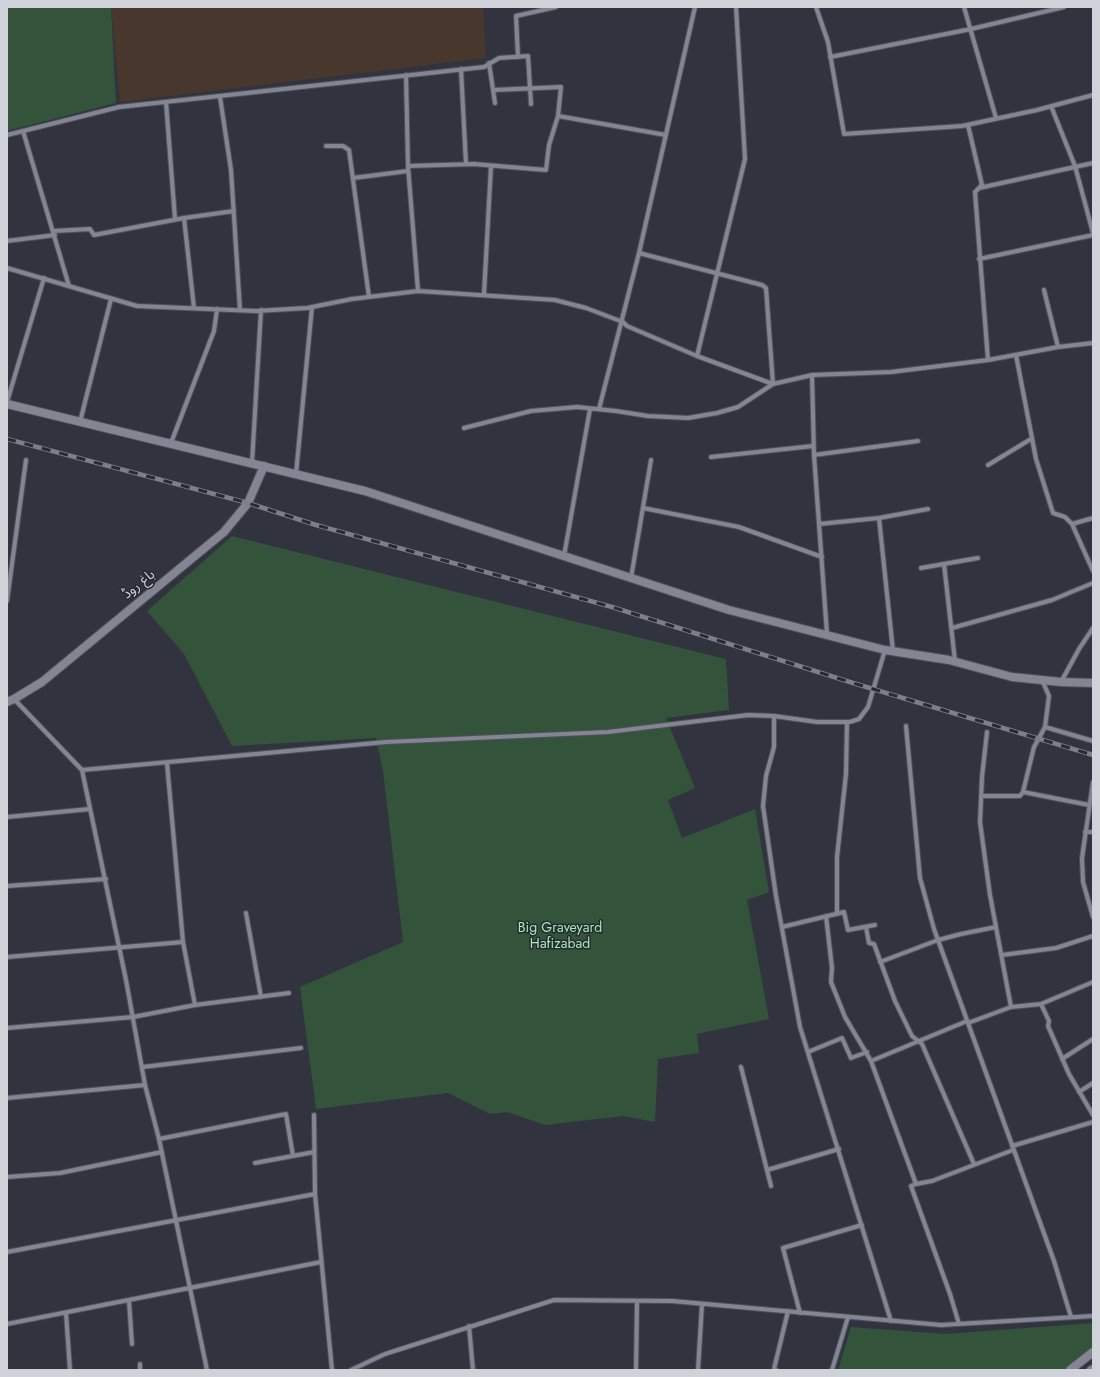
<!DOCTYPE html>
<html>
<head>
<meta charset="utf-8">
<style>
	body { margin:0 }
	#map { position:relative; width:1100px; height:1377px; overflow:hidden; background:#31333e; font-family:Jost,sans-serif }
	canvas { display:block }
	.frame { position:absolute; inset:0; border:8px solid #d0d2d9; pointer-events:none }
</style>
</head>
<body>
<div id="map">
<canvas width="1100" height="1377"></canvas>
<div class="frame"></div>
</div>
<script>
const g = document.querySelector('canvas').getContext('2d');
g.lineJoin = 'round';
function fillPath(path, color) {
  g.fillStyle = color;
  g.fill(path, 'evenodd');
}
function poly(rows) {
  const path = new Path2D();
  for (const r of rows) {
    path.moveTo(r[0], r[1]);
    for (let i = 2; i < r.length; i += 2) path.lineTo(r[i], r[i + 1]);
  }
  return path;
}
function trace(path, color, width, dash) {
  g.strokeStyle = color;
  g.lineWidth = width;
  g.lineCap = dash ? 'butt' : 'round';
  g.setLineDash(dash || []);
  g.stroke(path);
}
function label(font, color, halo, rows, align = 'center') {
  g.font = font + ' Jost,"Noto Sans Arabic",sans-serif';
  g.lineWidth = 3;
  g.setLineDash([]);
  g.textBaseline = 'middle';
  g.strokeStyle = halo;
  g.fillStyle = color;
  for (const [text, x, y, turn = 0] of rows) {
    g.save();
    g.translate(x, y);
    g.rotate((+turn || 0) * Math.PI / 180);
    g.textAlign = isNaN(turn) ? turn : align;
    if (halo) g.strokeText(text, 0, 0);
    g.fillText(text, 0, 0);
    g.restore();
  }
}
fillPath(poly([
	[111,7,483,7,486,58,120,102]
]), '#48372c');
fillPath(poly([
	[7,7,111,7,116,103,7,131],
	[232,536,726,659,729,710,666,718,695,788,668,800,682,838,755,809,769,892,747,900,769,1019,697,1034,699,1053,658,1059,655,1122,623,1116,545,1125,507,1112,490,1114,448,1093,316,1109,300,987,403,942,383,771,376,738,232,746,184,654,147,611],
	[1093,1323,1093,1347,1063,1370,838,1370,851,1327,945,1334]
]), '#33543b');
const street = poly([
	[816,7,828,42,844,134,962,126,1037,110,1093,95],
	[964,7,996,118],
	[518,57,516,16,556,7],
	[830,57,971,29,1064,7],
	[489,63,495,103],
	[461,69,466,164],
	[406,75,408,166,418,291],
	[220,97,231,170,240,310],
	[166,102,175,219],
	[1051,106,1075,166,1093,233],
	[558,116,666,135],
	[968,125,982,185,975,192,988,360],
	[23,131,69,286],
	[7,135,119,107,484,67,499,58,528,56,531,104],
	[326,146,343,146,349,150,369,297],
	[408,166,474,164,546,170,549,145,558,116,561,87,494,90],
	[353,178,408,171],
	[979,188,1093,163],
	[184,218,194,308],
	[54,231,90,229,94,235,184,218,234,211],
	[7,241,55,235],
	[639,253,762,285,766,288,773,384],
	[979,259,1093,235],
	[7,268,137,306,256,311,307,308,352,299,418,291,555,300,586,308,623,322,627,326,697,356,773,384],
	[1044,290,1058,347],
	[484,294,491,166],
	[1016,355,1036,459,1053,513,1065,517,1072,524,1093,518],
	[697,356,745,159,736,7],
	[812,375,814,455,827,634],
	[7,402,44,278],
	[599,409,639,253,695,7],
	[80,422,111,299],
	[464,428,531,411,577,407,616,411,648,416,688,418,717,413,738,407,773,384,812,375,891,372,988,360,1058,347,1093,343],
	[171,443,214,331,217,309],
	[814,455,918,441],
	[711,457,813,446],
	[252,463,261,310],
	[988,465,1031,439],
	[296,474,312,307],
	[643,508,739,527,822,557],
	[879,518,893,651],
	[819,524,879,518,928,509],
	[1072,524,1093,571],
	[564,556,590,409],
	[944,564,955,661],
	[921,568,978,558],
	[631,578,651,460],
	[7,601,26,460],
	[952,628,1052,600,1093,583],
	[1061,682,1079,649,1093,628],
	[14,699,82,770,126,980,145,1085,159,1139,207,1370],
	[774,716,774,747,766,776,763,806,776,896,800,1027,891,1321],
	[906,726,920,878,934,929,1054,1261,1071,1317],
	[1045,727,1093,741],
	[987,732,982,777,980,822,990,895,1011,1007],
	[167,763,183,942,195,1005],
	[82,770,386,742,608,732,748,715,774,716,817,722,850,722,859,719,868,707,885,650],
	[1093,782,1082,858,1083,882,1093,917],
	[1023,792,1034,747,1045,727,1049,696,1042,680],
	[981,796,1020,796,1023,792,1089,805],
	[7,817,90,809],
	[1085,832,1093,832],
	[7,886,106,879],
	[246,913,261,997],
	[837,914,837,857,846,774,847,722],
	[826,916,832,968,831,982,845,1017,871,1061,916,1184,911,1186,950,1294,959,1324],
	[782,927,844,912,848,930,875,925],
	[866,927,869,943,874,944,895,1001,912,1036,922,1044,974,1164],
	[1002,955,1056,948,1093,936],
	[7,957,183,942],
	[880,962,938,940,961,934,996,927],
	[1041,1004,1049,1021,1048,1026,1069,1074,1093,1115],
	[968,1023,1011,1007,1041,1004,1093,982],
	[7,1028,133,1017,195,1005,289,993],
	[808,1052,842,1038,851,1058,867,1052],
	[1062,1059,1093,1039],
	[871,1061,967,1021],
	[143,1067,301,1048],
	[741,1067,771,1186],
	[1079,1092,1093,1083],
	[7,1098,145,1085],
	[314,1115,315,1194,332,1370],
	[159,1139,286,1114,293,1156],
	[1012,1146,1093,1122],
	[255,1163,314,1152],
	[767,1170,839,1149],
	[7,1177,60,1173,162,1152],
	[916,1184,932,1181,1013,1150],
	[7,1252,315,1194],
	[129,1301,132,1344],
	[66,1313,70,1370],
	[800,1313,783,1248,862,1225],
	[7,1324,321,1262],
	[469,1326,473,1370],
	[140,1364,140,1370],
	[351,1370,385,1354,554,1300,672,1301,941,1325,1093,1316],
	[636,1370,637,1301],
	[698,1370,702,1304],
	[776,1370,774,1369,788,1311],
	[832,1370,848,1317]
]);
const secondary = poly([
	[7,404,365,491,729,610,885,650,949,660,1012,677,1061,682,1093,683],
	[7,702,14,699,42,682,224,532,248,503,264,466],
	[1070,1370,1093,1352],
	[1091,1370,1093,1369]
]);
trace(street, '#50515b', 6);
trace(secondary, '#50515b', 10);
trace(street, '#838593', 4);
trace(secondary, '#838593', 8);
const rail = poly([
	[7,439,248,503,316,525,612,607,853,683,1093,755]
]);
trace(rail, '#7d7f88', 4.5);
trace(rail, '#272934', 3, [9]);
label('14px', '#d0d2d9', '#272934', [
	["باغ روڈ",139,585,-39]
]);
label('14px', '#a1edb3', '#272934', [
	["Big Graveyard",560,929],
	["Hafizabad",560,945]
]);
</script>
</body>
</html>
